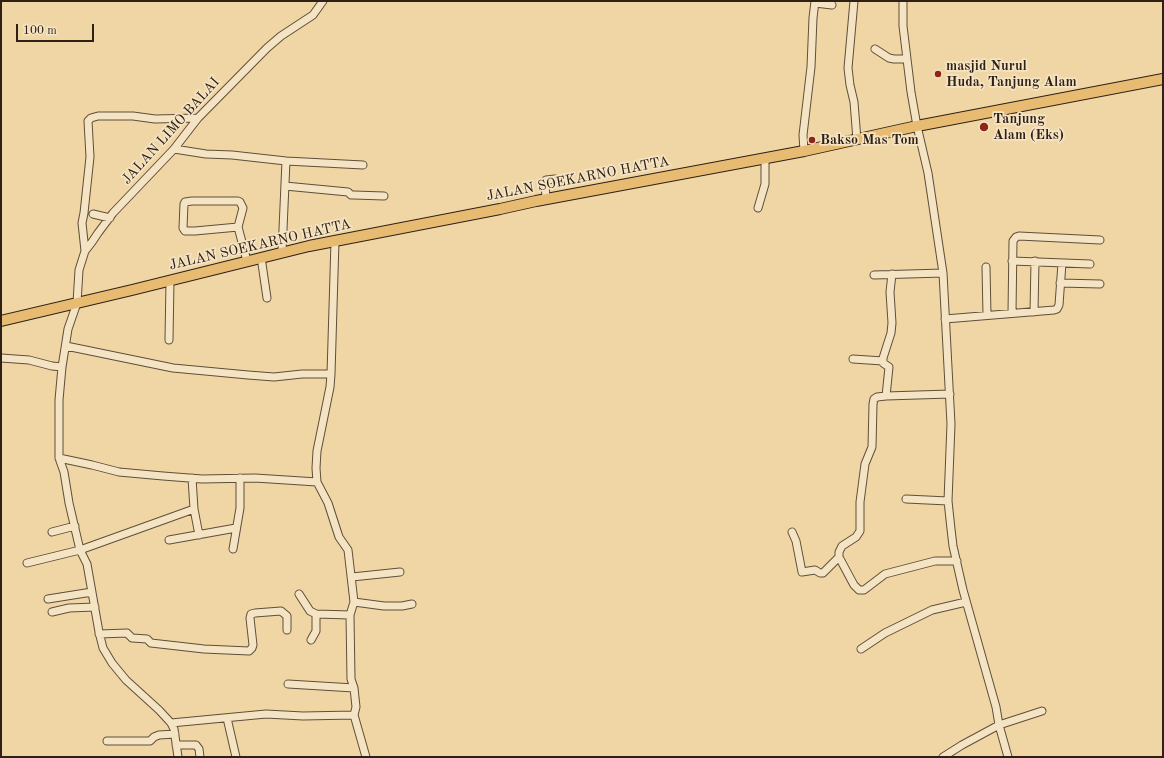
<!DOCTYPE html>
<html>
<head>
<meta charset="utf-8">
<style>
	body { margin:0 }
	#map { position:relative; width:1164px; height:758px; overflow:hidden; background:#efd6a4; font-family:"Old Standard TT",serif }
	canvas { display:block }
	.frame { position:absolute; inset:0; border:2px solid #2f2016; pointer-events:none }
	.scale { position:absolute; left:16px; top:24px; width:78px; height:18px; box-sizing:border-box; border:2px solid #2f2016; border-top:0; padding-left:5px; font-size:12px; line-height:14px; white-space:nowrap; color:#2f2016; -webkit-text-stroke:3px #f5e4c4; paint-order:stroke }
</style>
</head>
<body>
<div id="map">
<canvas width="1164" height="758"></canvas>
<div class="frame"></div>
<div class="scale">100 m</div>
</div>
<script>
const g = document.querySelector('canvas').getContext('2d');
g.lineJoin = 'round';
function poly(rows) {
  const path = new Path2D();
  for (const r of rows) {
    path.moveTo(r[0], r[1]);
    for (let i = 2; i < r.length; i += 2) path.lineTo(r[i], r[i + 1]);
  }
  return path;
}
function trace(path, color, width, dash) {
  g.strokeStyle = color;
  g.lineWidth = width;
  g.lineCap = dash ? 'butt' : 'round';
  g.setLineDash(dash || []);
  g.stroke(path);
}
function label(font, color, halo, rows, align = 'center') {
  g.font = font + ' "Old Standard TT",serif';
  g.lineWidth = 3.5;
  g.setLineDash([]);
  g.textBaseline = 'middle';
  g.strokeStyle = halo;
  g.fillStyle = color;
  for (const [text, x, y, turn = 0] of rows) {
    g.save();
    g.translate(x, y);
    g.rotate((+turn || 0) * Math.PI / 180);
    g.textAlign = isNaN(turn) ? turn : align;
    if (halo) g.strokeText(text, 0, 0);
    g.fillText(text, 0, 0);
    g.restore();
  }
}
const minor = poly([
	[854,1,848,68,850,85,854,102,857,140],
	[903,1,903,26,911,92,917,126,928,173,943,273,951,424,948,501,951,529,953,546,963,590,996,707,999,725,1008,757],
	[815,3,832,5],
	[875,49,889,58,894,59,907,59],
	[174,149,206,154,232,155,286,161,282,252],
	[804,151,803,135,811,67,813,18,815,1],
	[286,161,363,165],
	[285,186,348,192,351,195,354,195,384,196],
	[546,199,545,182,546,180,555,179],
	[758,208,765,184,765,158],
	[93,214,110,218],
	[238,227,195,231,185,231,183,228,184,204,185,202,192,201,238,201,240,202,243,208,238,227,247,261],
	[335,241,331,374,330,387,317,451,316,468,317,482,328,503,339,537,348,550,354,602,350,615,351,679,354,688,356,707,354,715,366,757],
	[85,251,82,223,84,213,90,157,88,121,91,118,98,116,133,116,155,119,198,118],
	[261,257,267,298],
	[1012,261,1090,264],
	[986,267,987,315],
	[874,275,943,273],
	[1060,283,1100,284],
	[1034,312,1035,261],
	[1012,313,1013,241,1016,237,1019,236,1100,240],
	[945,319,1054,310,1057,309,1059,305,1062,263],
	[169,340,170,280],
	[66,346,173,368,248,375,274,377,302,374,331,374],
	[1,358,29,360,52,366,62,367],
	[853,359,883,361],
	[950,394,886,396,877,397,874,399,873,404,872,447,865,464,860,502,860,531,856,537,842,546,839,552,839,557,854,585,859,590,864,590,885,574,935,561,957,561],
	[886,396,889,367,883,363,883,358,891,333,892,323,890,292,892,274],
	[59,458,92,465,119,472,163,476,202,479,255,478,317,482],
	[192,478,194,509,199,535],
	[906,499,948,501],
	[52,532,75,526],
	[792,532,796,541,802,572,815,570,820,573,823,573,839,557],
	[169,540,236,528],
	[233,549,240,508,240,478],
	[27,563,80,550,194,509],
	[352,577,400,572],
	[299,594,310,611,316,614,350,615],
	[48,599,92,592],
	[354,602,384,606,402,606,412,604],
	[52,612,69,608,95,607],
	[99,634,127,633,132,638,147,639,151,643,204,649,249,651,252,648,253,645,250,618,251,614,255,613,281,611,287,616,287,630],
	[311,640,316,631,316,614],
	[861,649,885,633,932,610,966,602],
	[288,684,354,688],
	[227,718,236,757],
	[171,723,266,714,303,716,354,715],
	[107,741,150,741,154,737,159,735,175,734],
	[176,745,196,745,199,749,200,757],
	[178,757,174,729,171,723,159,710,126,680,112,663,103,648,99,632,87,564,80,550,69,503,64,472,59,458,59,400,62,367,68,329,77,303,79,270,85,251,92,242,98,233,113,213,174,149,198,118,267,48,281,36,313,15,323,1],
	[943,757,962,745,999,725,1042,711]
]);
const highway = poly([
	[1,321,132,290,309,246,500,209,536,201,804,151,917,126,1163,79]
]);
trace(minor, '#5f4e3a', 9);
trace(highway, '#2f2016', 12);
trace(minor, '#f5e4c4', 7);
trace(highway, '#e8bb72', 10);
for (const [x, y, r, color] of [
	[938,74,4,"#8f2418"],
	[984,127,5,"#8f2418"],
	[812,140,4,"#8f2418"]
]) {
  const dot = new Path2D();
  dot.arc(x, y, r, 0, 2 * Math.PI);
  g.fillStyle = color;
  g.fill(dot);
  trace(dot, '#f5e4c4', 1.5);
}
label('bold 14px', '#2f2016', '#f5e4c4', [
	["masjid Nurul",946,66],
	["Huda, Tanjung Alam",946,82],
	["Tanjung",993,119],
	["Alam (Eks)",993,135],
	["Bakso Mas Tom",820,140]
], 'left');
label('14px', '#2f2016', '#f5e4c4', [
	["JALAN LIMO BALAI",171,131,-48],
	["JALAN SOEKARNO HATTA",578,179,-11],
	["JALAN SOEKARNO HATTA",260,245,-13]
]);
</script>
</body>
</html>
